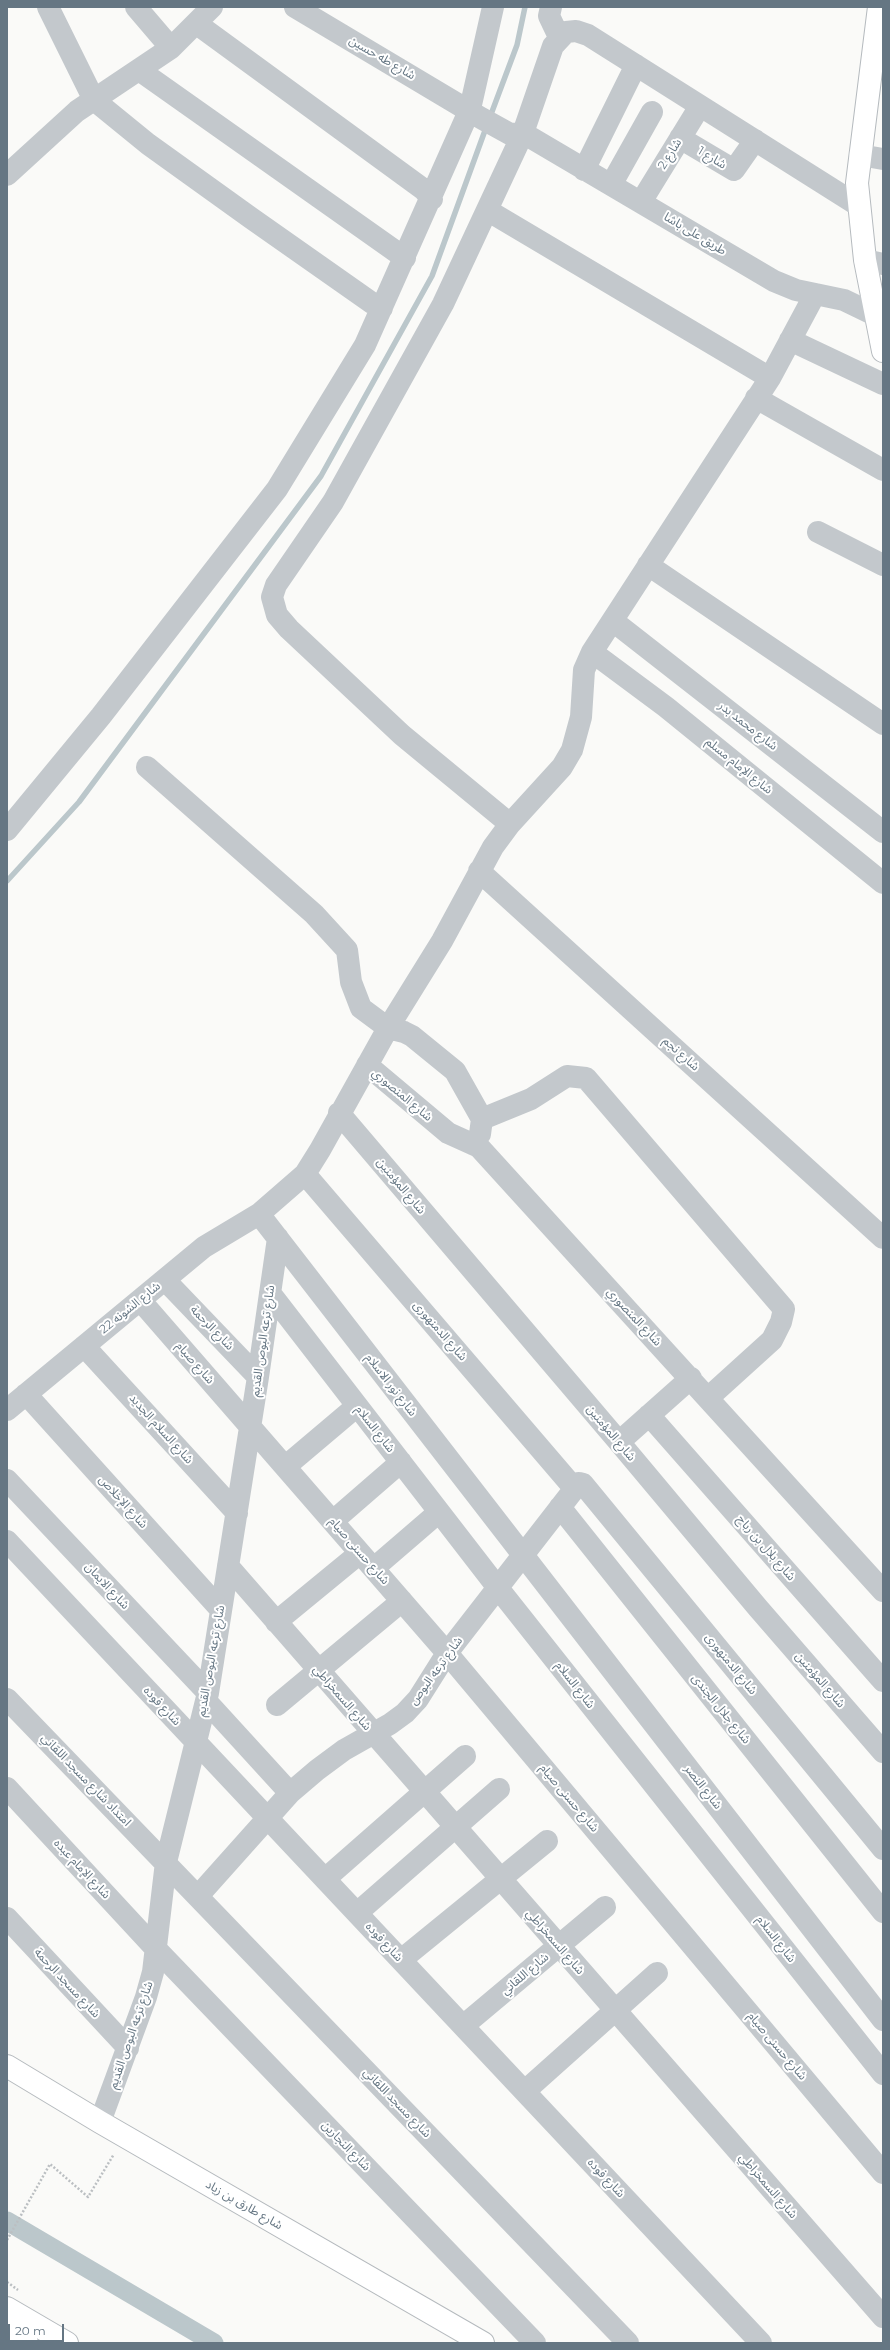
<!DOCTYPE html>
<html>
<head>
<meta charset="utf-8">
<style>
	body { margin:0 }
	#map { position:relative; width:890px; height:2350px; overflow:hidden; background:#fafaf8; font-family:Montserrat,sans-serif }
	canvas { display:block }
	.frame { position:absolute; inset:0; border:8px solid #657683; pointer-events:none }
	.scale { position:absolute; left:8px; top:2324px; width:56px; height:18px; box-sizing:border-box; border:2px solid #657683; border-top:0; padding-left:5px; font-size:12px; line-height:14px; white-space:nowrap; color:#657683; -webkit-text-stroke:3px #fff; paint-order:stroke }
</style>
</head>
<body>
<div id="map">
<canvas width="890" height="2350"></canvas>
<div class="frame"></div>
<div class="scale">20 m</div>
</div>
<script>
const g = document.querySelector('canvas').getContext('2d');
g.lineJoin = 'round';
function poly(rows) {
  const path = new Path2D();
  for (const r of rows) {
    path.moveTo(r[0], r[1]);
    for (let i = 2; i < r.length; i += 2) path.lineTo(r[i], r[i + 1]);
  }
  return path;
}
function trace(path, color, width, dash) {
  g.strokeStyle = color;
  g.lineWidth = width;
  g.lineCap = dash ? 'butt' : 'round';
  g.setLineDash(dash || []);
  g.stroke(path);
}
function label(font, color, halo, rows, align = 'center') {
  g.font = font + ' Montserrat,"Noto Sans Arabic",sans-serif';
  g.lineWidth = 4;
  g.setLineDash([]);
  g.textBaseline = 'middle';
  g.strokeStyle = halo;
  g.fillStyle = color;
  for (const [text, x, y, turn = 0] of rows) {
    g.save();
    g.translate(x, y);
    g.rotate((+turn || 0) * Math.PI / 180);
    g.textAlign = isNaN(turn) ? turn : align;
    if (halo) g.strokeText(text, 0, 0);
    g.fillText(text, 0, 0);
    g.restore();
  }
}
trace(poly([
	[490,117,517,45,525,7],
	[7,881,79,802,321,476,432,276,487,125]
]), '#bbc7cb', 5.5);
trace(poly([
	[7,2221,214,2343]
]), '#bbc7cb', 19);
const major = poly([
	[879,7,857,183,865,260,883,351],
	[7,2066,100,2122,483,2343],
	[7,2308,67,2343],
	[7,2331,27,2343]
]);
trace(major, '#b5babe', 24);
trace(poly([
	[7,2240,50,2164,88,2197,114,2154],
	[7,2282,18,2290]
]), '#bbbfc2', 2.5, [2, 2]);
trace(poly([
	[48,7,94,100,148,144,251,218,372,303,382,308],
	[136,7,171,48],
	[295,7,481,118,510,134,523,133],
	[551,7,549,16,559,37],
	[197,24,423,189,432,199],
	[139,70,405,258],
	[523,133,774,281,796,290,844,300,875,315],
	[680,138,734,170,755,140],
	[860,155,883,159],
	[584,170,636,65],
	[7,175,77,111,171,48,212,7],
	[611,185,652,112],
	[641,202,700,106],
	[487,210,770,378],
	[865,260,883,264],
	[790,340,883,384],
	[756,398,883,470],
	[818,532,883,565],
	[648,565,883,724],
	[613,621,883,832],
	[592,652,666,707,883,883],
	[147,767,314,914,347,950,351,982,361,1008,388,1028,404,1032,412,1036,455,1071,482,1119,480,1134],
	[510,824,402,735,289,629,277,615,272,597,276,585,333,502,443,304,523,133,553,46,566,32,576,31,588,35,859,206],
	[7,830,101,716,277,489,365,345,470,109,493,7],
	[479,871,883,1238],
	[367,1065,448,1133,479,1147,883,1591],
	[339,1113,619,1442,758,1608,883,1752],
	[482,1119,531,1099,567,1076,586,1078,784,1309,781,1322,772,1340,708,1398],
	[305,1174,574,1488],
	[259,1214,883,2020],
	[165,1280,258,1377],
	[270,1293,498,1588,883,2074],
	[140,1300,447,1653,883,2173],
	[84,1346,237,1513],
	[26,1394,221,1610],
	[7,1410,204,1247,259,1214,305,1174,320,1150,388,1028,442,941,493,847,510,824,562,767,572,750,581,717,584,670,592,652,770,378,815,294],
	[649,1415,883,1681],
	[619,1442,691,1378],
	[286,1466,357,1406],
	[7,1480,208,1693],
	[560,1507,883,1912],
	[333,1521,401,1462],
	[7,1541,761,2343],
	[228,1566,883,2317],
	[374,1568,439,1512],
	[276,1622,360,1553],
	[7,1699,628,2343],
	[206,1701,290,1793],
	[277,1705,402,1601],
	[7,1788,156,1949,535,2343],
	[325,1879,465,1756],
	[198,1896,290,1793,317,1770,344,1750,390,1724,405,1713,418,1699,447,1653,579,1483,583,1484,883,1849],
	[357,1913,499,1789],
	[7,1918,128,2048],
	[401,1960,547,1841],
	[463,2026,605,1907],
	[525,2091,657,1973],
	[100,2122,146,1997,153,1972,166,1862,208,1693,258,1377,278,1238]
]), '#c3c8cc', 22);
trace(major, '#fff', 22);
label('12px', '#657683', '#fff', [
	["شارع طه حسين",382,58,30],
	["شارع 2",670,154,-58],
	["شارع 1",712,158,31],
	["طريق على باشا",695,234,31],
	["شارع محمد بدر",748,726,38],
	["شارع الإمام مسلم",739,766,39],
	["شارع نجم",681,1054,42],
	["شارع المنصوري",402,1095,40],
	["شارع المؤمنين",401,1186,50],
	["شارع الشونه 22",130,1308,-39],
	["شارع المنصوري",634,1317,47],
	["شارع الرحمة",212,1328,46],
	["شارع الدمنهورى",440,1331,49],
	["شارع ترعه البوص القديم",263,1341,-82],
	["شارع صيام",195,1363,49],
	["شارع نور الاسلام",391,1385,52],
	["شارع السلام الجديد",161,1429,48],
	["شارع السلام",375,1429,52],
	["شارع المؤمنين",611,1433,50],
	["شارع الإخلاص",123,1502,48],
	["شارع بلال بن رباح",766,1548,49],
	["شارع حسنى صيام",359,1551,49],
	["شارع الايمان",107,1586,47],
	["شارع ترعه البوص القديم",211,1661,-80],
	["شارع الدمنهورى",731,1664,51],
	["شارع ترعه البوص",436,1671,-54],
	["شارع المؤمنين",820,1680,49],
	["شارع السلام",575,1685,52],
	["شارع السمخراطي",342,1698,49],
	["شارع فوده",162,1706,47],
	["شارع جلال الجندى",721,1709,51],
	["امتداد شارع مسجد اللقاني",86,1780,46],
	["شارع النصر",703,1787,52],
	["شارع حسنى صيام",569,1798,50],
	["شارع الإمام عبده",82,1869,47],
	["شارع السلام",776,1939,52],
	["شارع فوده",384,1942,47],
	["شارع السمخراطي",555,1942,49],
	["شارع اللقاني",525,1974,-40],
	["شارع مسجد الرحمة",67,1983,47],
	["شارع ترعه البوص القديم",131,2035,-71],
	["شارع حسنى صيام",777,2046,50],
	["شارع مسجد اللقاني",397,2103,46],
	["شارع النجارين",346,2146,46],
	["شارع فوده",606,2178,47],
	["شارع السمخراطي",768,2186,49],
	["شارع طارق بن زياد",244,2205,30]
]);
</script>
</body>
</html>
